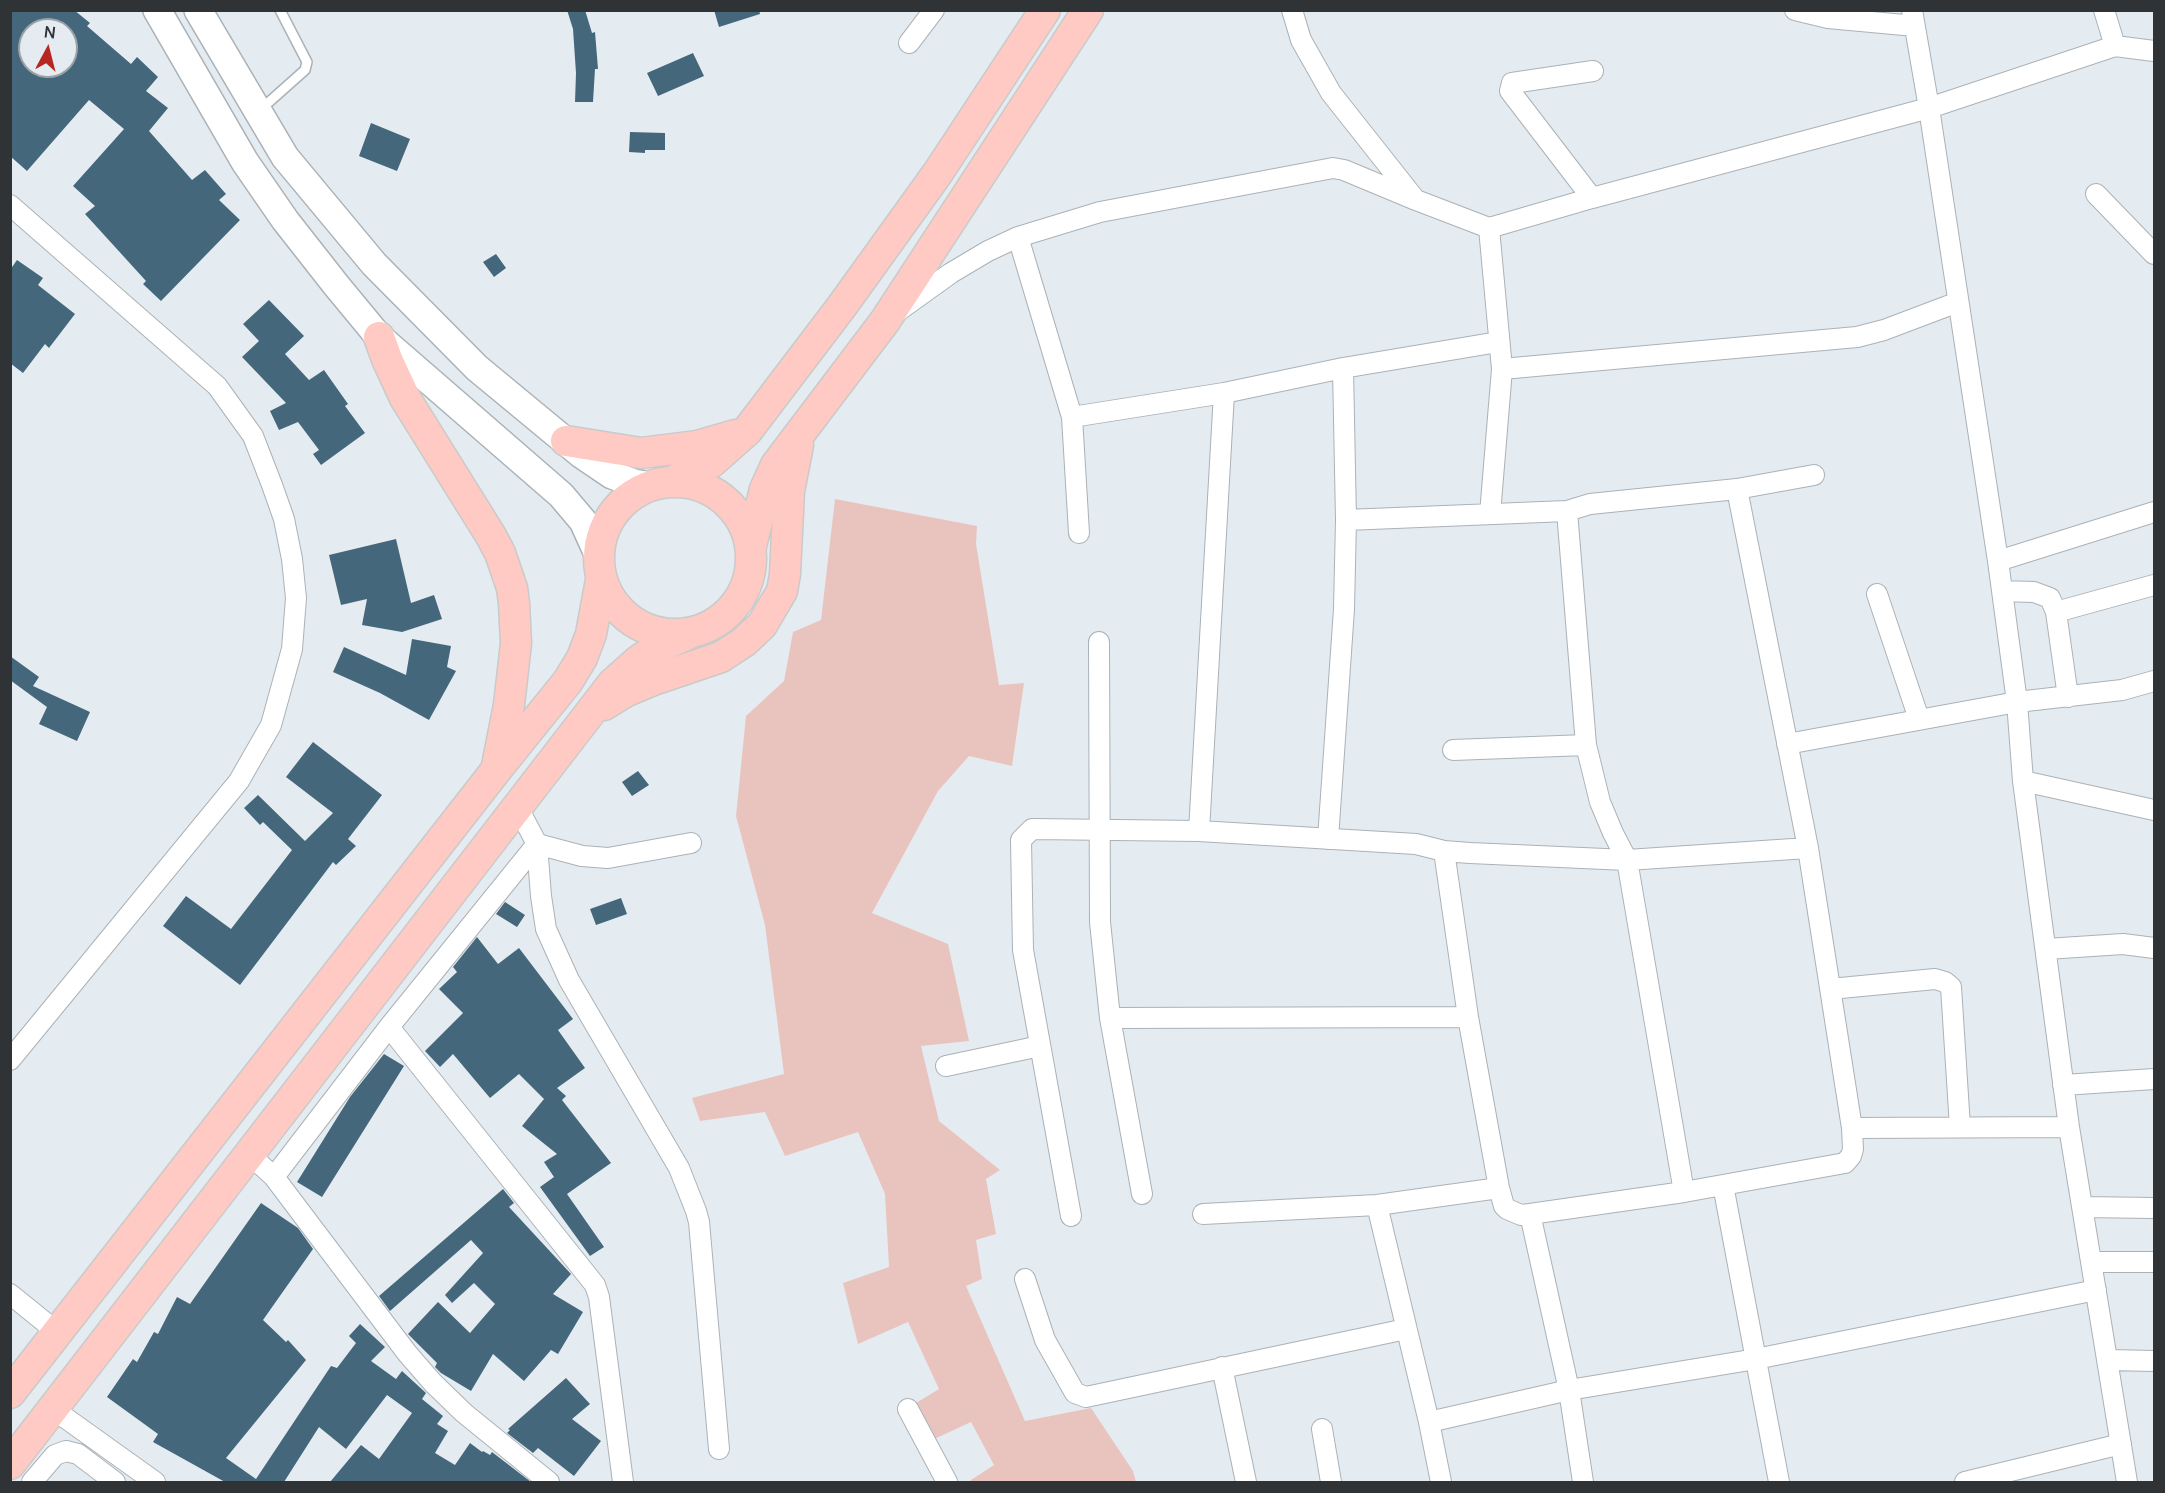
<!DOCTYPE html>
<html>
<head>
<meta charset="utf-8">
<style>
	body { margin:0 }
	#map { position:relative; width:2165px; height:1493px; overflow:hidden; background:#e5ecf1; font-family:Manrope,sans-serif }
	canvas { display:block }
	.frame { position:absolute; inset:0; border:12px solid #303335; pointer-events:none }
	.north { position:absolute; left:18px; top:18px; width:60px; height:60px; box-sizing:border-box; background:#e5ecf1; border:2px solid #9da2a6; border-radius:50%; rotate:7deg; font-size:16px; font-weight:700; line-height:24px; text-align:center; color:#303335 }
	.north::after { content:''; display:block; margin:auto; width:21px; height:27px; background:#b62723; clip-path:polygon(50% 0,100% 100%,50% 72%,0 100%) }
</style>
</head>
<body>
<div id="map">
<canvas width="2165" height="1493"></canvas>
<div class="frame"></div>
<div class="north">N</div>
</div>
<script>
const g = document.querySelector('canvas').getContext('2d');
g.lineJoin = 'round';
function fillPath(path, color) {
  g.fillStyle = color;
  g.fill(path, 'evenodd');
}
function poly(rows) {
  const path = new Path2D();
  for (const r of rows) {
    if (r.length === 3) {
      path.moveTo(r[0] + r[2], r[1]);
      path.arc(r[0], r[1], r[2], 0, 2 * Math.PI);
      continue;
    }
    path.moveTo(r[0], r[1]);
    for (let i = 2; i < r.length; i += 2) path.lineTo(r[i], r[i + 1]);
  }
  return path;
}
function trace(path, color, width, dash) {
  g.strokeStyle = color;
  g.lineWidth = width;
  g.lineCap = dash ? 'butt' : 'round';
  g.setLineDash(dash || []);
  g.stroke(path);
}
fillPath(poly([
	[835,499,977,526,976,544,999,685,1024,683,1012,766,969,756,938,791,872,913,948,944,969,1041,921,1046,939,1121,1000,1170,986,1179,996,1234,976,1240,982,1279,966,1286,1025,1421,1091,1408,1133,1471,1136,1482,968,1482,994,1465,971,1422,930,1441,916,1403,939,1389,908,1322,858,1344,843,1283,889,1267,885,1194,858,1132,785,1156,765,1112,700,1121,692,1098,784,1074,765,925,736,816,746,716,784,681,793,632,821,620]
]), '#e9c4bf');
fillPath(poly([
	[10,10,74,10,90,23,87,26,131,64,137,57,158,77,146,91,168,108,149,131,192,180,205,170,226,194,219,200,240,220,161,301,143,284,146,281,85,214,95,206,73,186,124,129,89,100,27,171,10,156],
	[30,30,66,30,66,66,30,66],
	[567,10,585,10,592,33,595,32,598,69,595,69,593,102,575,102,576,73,573,29],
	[714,10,759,10,760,14,719,27],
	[693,53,704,76,658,96,647,73],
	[371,123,410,139,397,171,359,156],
	[630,132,665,133,665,150,645,150,645,153,629,152],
	[496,254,506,268,494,277,483,262],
	[17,260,43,278,38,285,75,314,49,348,45,344,23,373,10,363,10,270],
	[269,300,304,336,285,354,309,380,324,370,348,404,345,406,365,433,321,465,313,454,319,450,298,422,279,430,270,411,286,403,242,357,259,341,243,324],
	[396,539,411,603,434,595,442,619,402,632,362,625,367,599,341,605,329,555],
	[412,639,451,646,447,667,456,671,429,720,380,693,333,672,344,647,406,675],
	[10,656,39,677,33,686,90,712,77,741,39,724,47,707,10,680],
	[313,742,382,795,348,839,356,846,336,865,333,862,240,985,163,926,186,896,231,929,292,850,263,822,260,825,244,808,258,795,305,841,333,813,286,777],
	[638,771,649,785,632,796,622,782],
	[621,898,627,914,596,925,590,909],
	[505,902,525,915,517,927,496,914],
	[477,937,498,964,519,948,573,1019,558,1030,585,1068,557,1088,566,1096,562,1100,611,1163,567,1194,604,1247,590,1256,540,1187,554,1177,544,1162,557,1154,522,1126,544,1099,519,1074,490,1098,453,1054,440,1067,425,1051,463,1013,439,989,457,972,453,967],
	[384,1054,404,1066,322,1197,297,1182,350,1097],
	[503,1189,514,1203,509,1207,571,1274,553,1294,583,1312,558,1354,551,1350,524,1381,493,1354,471,1391,441,1373,435,1367,437,1363,408,1334,438,1302,470,1333,495,1304,474,1283,452,1303,445,1295,483,1253,471,1240,390,1311,379,1296],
	[261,1203,298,1228,313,1249,263,1320,286,1342,288,1340,306,1360,226,1458,256,1479,331,1366,337,1368,356,1343,349,1336,360,1324,385,1347,371,1361,396,1379,402,1371,426,1393,422,1399,443,1416,437,1424,448,1431,435,1453,455,1465,470,1443,482,1452,483,1451,490,1455,492,1452,531,1482,330,1482,361,1445,379,1459,412,1413,387,1395,346,1449,319,1427,284,1482,225,1482,153,1442,158,1434,107,1397,133,1359,137,1362,154,1332,158,1334,177,1297,190,1304],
	[566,1378,590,1404,572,1419,601,1441,574,1476,538,1448,533,1453,507,1433,510,1430,508,1429]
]), '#44677c');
const lane = poly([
	[260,110,305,70,307,62,280,10]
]);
const street = poly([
	[1292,10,1301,40,1331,93,1414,198],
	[1795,10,1828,18,1915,26],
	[1912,10,1929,108,1998,561,2017,702,2023,781,2069,1127,2127,1482],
	[2104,10,2115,46],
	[909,43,934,10],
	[2096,194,2154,254],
	[1592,198,1510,91,1512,83,1593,71],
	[10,205,217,386,253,436,272,485,284,519,292,559,296,598,292,649,271,725,239,781,10,1060],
	[1489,228,1502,369,1490,514],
	[1018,237,1072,417,1079,533],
	[898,311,951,273,988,251,1018,237,1100,212,1333,168,1344,170,1416,200,1489,228,1592,198,1929,108,2115,46,2154,51],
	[1502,369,1857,337,1884,330,1958,302],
	[1072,417,1224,393,1343,368,1498,342],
	[1567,511,1586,745,1600,802,1613,833,1627,860,1684,1192],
	[1346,520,1567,511,1590,504,1737,489,1814,475],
	[1998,561,2154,512],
	[2002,591,2034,592,2050,598,2056,612,2068,697],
	[1877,594,1919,719],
	[2056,612,2154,585],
	[1099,642,1100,922,1110,1018,1142,1194],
	[1787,744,2017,702,2122,690,2154,681],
	[1453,750,1586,745],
	[2023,781,2154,810],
	[518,808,537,844,541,896,546,929,569,980,679,1168,696,1211,699,1222,719,1449],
	[1199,831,1224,393],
	[1328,839,1344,609,1346,520,1343,368],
	[1444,851,1468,1017,1499,1188,1504,1206,1507,1209,1521,1215,1530,1214,1569,1390,1583,1482],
	[2046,949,2123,944,2154,948],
	[1830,989,1935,979,1945,982,1951,987,1960,1127],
	[1110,1018,1468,1017],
	[389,1027,595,1285,599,1297,623,1482],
	[946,1066,1040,1046],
	[2063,1085,2154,1079],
	[1852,1128,2069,1127],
	[249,1154,274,1177,407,1353,433,1383,464,1413,549,1482],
	[274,1177,389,1027,537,844,582,856,608,858,691,843],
	[1723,1185,1779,1482],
	[1377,1205,1429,1422,1441,1482],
	[2082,1207,2154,1208],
	[1203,1214,1377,1205,1499,1188],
	[1530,1214,1684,1192,1845,1163,1851,1156,1853,1149,1852,1128,1808,848,1737,489],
	[1071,1216,1023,950,1021,840,1032,829,1199,831,1416,844,1444,851,1470,853,1627,860,1808,848],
	[2092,1262,2154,1262],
	[1025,1279,1045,1340,1075,1393,1086,1397,1406,1329],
	[10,1294,57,1332],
	[2109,1360,2154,1361],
	[1222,1367,1246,1482],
	[53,1409,155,1482],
	[908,1409,947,1482],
	[1429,1422,1569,1390,1756,1359,2096,1290],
	[1322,1429,1331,1482],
	[32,1482,55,1455,66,1451,78,1454,115,1482],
	[1965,1482,2121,1444]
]);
const secondary = poly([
	[157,10,245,162,285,220,336,285,379,337,561,495,583,521,598,554],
	[198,10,285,157,374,264,477,368,581,454,612,475,634,483,650,486]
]);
const primary = poly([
	[379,337,387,359,405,398,491,536,500,553,512,588,514,603,516,643,509,705,497,766],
	[566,441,641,453,697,446,735,435],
	[675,558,76],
	[671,482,712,462,747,431,842,306,937,174,1045,10],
	[751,546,765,489,776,465,885,321,1088,10],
	[604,705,627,691,656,679,721,657,744,642,762,625,782,591,785,574,789,491,798,445],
	[10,1393,497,769,568,681,582,658,591,634,601,580],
	[10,1464,613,683,639,660,659,647,688,634]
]);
trace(lane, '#abb2b7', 12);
trace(street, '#abb2b7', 22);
trace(secondary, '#abb2b7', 30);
trace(primary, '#c9caca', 33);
trace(lane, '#fff', 9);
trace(street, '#fff', 20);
trace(secondary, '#fff', 27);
trace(primary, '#fecac3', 30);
</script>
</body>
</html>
